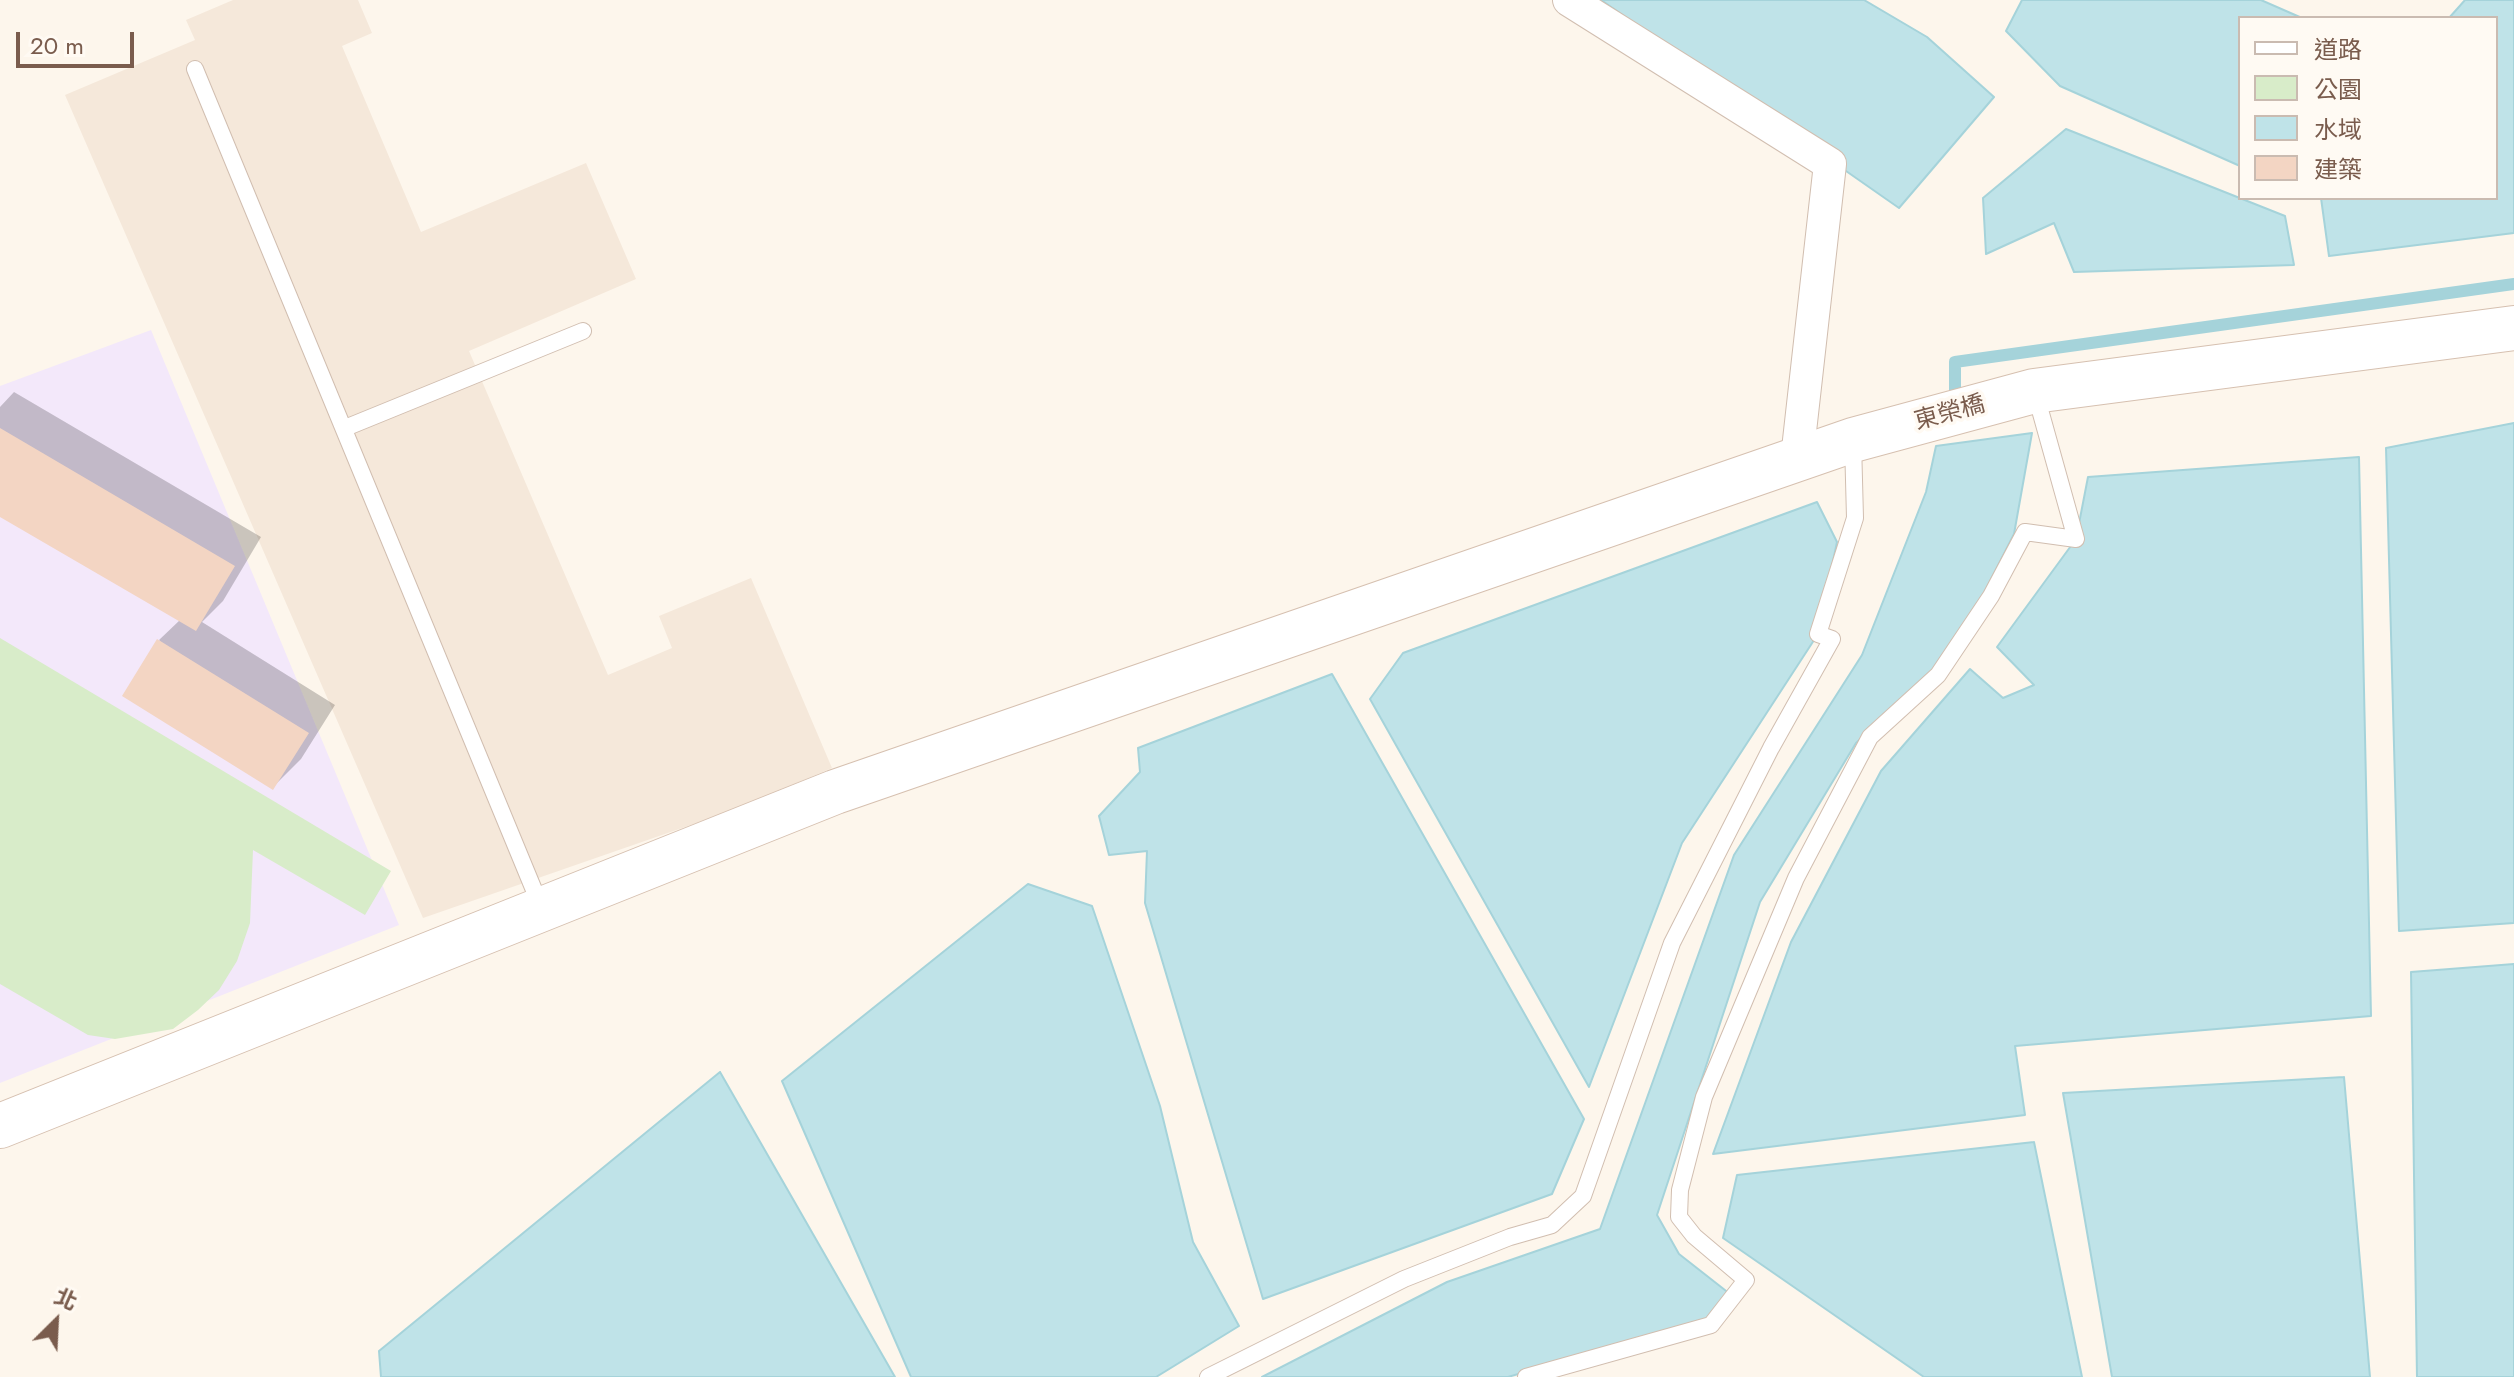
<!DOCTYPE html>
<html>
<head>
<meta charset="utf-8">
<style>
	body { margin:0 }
	#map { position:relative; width:2514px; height:1377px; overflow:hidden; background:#fdf6ec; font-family:Jost,"Noto Sans TC",sans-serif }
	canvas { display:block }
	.legend { position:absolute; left:2238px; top:16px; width:260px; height:184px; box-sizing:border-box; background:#fffaf3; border:2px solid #cabbb1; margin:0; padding:10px 14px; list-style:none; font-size:24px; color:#7a5c4d }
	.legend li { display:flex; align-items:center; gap:16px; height:40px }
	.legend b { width:40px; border:2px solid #cabbb1 }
	.north { position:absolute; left:16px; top:1281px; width:80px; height:80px; -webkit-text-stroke:6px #fffaf3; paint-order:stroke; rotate:24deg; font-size:22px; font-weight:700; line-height:32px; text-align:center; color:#7a5c4d }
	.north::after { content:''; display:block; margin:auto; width:28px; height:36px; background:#7a5c4d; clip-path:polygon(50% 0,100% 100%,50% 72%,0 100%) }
	.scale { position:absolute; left:16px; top:32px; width:118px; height:36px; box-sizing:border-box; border:4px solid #7a5c4d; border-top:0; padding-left:10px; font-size:24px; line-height:28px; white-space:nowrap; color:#7a5c4d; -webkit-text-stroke:6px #fffaf3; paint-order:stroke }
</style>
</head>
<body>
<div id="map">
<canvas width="2514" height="1377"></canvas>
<ul class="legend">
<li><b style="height:10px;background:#fff"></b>道路</li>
<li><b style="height:22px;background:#d8ecc9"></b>公園</li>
<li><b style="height:22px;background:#bfe3e8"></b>水域</li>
<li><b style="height:22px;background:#f3d5c3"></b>建築</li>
</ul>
<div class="north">北</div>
<div class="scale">20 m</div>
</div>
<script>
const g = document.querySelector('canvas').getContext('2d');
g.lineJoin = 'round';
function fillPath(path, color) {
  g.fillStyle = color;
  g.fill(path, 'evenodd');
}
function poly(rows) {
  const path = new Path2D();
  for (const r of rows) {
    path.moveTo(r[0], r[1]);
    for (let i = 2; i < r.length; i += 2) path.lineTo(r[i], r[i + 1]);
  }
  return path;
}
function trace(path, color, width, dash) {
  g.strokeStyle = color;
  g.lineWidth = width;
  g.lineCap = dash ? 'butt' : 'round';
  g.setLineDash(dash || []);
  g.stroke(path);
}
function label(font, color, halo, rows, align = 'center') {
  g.font = font + ' Jost,"Noto Sans TC",sans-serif';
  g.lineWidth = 7;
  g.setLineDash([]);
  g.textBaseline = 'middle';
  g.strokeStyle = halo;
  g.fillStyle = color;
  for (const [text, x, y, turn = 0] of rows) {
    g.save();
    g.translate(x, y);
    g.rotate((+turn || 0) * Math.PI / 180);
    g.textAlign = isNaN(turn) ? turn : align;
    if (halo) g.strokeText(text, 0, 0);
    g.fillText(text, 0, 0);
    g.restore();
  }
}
fillPath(poly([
	[233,0,358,0,372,33,342,46,421,232,586,163,636,279,469,351,608,675,672,648,659,616,751,578,832,768,734,810,423,918,65,95,195,40,186,20]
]), '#f5e8da');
fillPath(poly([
	[151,330,399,925,0,1083,0,386]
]), '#f3e8fa');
fillPath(poly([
	[0,638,391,871,365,915,253,850,250,923,237,961,219,990,198,1010,173,1029,115,1039,88,1035,0,984]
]), '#d8ecc9');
const water = poly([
	[1601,0,1864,0,1927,37,1994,97,1899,208,1601,0],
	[2022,0,2261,0,2302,18,2240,18,2240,166,2060,86,2006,31,2022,0],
	[2465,0,2514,0,2514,233,2329,256,2321,198,2496,198,2496,18,2449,18,2465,0],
	[2066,129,2285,216,2294,265,2074,272,2054,223,1986,254,1983,198,2066,129],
	[2514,423,2514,923,2399,931,2386,448,2514,423],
	[2032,433,2014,534,1951,658,1856,743,1760,902,1657,1215,1679,1254,1730,1294,1718,1316,1508,1377,1262,1377,1447,1282,1600,1229,1734,855,1862,655,1926,492,1936,446,2032,433],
	[2359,457,2371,1016,2015,1046,2025,1115,1713,1154,1791,942,1881,771,1970,669,2003,698,2034,685,1997,647,2076,539,2088,477,2359,457],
	[1817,502,1837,542,1818,634,1682,843,1589,1087,1370,699,1403,653,1817,502],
	[1332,674,1584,1119,1552,1194,1263,1299,1145,903,1147,851,1109,855,1099,816,1140,772,1138,748,1332,674],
	[1028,884,1092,906,1160,1106,1193,1242,1239,1326,1156,1377,911,1377,782,1081,1028,884],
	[2514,964,2514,1377,2417,1377,2411,972,2514,964],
	[720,1072,895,1377,381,1377,379,1351,720,1072],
	[2344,1077,2370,1377,2112,1377,2063,1093,2344,1077],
	[2034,1142,2082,1377,1924,1377,1723,1238,1737,1175,2034,1142]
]);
fillPath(water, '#bfe3e8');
trace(water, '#a5d3da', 2);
fillPath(poly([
	[14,392,261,537,223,601,202,622,335,705,301,759,273,787,159,640,180,620,0,514,0,407]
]), '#0003');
trace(poly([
	[1955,403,1955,362,2514,284]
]), '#a5d3da', 12);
fillPath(poly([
	[0,428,235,566,196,631,0,517],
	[157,639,309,733,273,790,122,696]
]), '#f3d5c3');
const lane = poly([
	[195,69,541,907],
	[345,428,583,331],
	[1208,1377,1404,1279,1510,1237,1552,1225,1583,1196,1672,943,1771,748,1832,639,1818,634,1855,518,1853,442],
	[1526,1377,1711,1325,1746,1280,1694,1236,1679,1217,1680,1190,1704,1097,1796,878,1870,737,1938,675,1991,596,2025,532,2076,539,2035,392]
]);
const street = poly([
	[1569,0,1830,164,1797,458]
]);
const secondary = poly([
	[0,1126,835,792,1853,440,2034,391,2514,328]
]);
trace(lane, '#d1beb0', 18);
trace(street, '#d1beb0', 34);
trace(secondary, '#d6c0b0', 46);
trace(lane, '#fff', 16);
trace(street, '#fff', 32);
trace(secondary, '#fff', 44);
label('24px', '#7a5c4d', '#fffaf3', [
	["東榮橋",1950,414,-15]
]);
</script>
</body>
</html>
